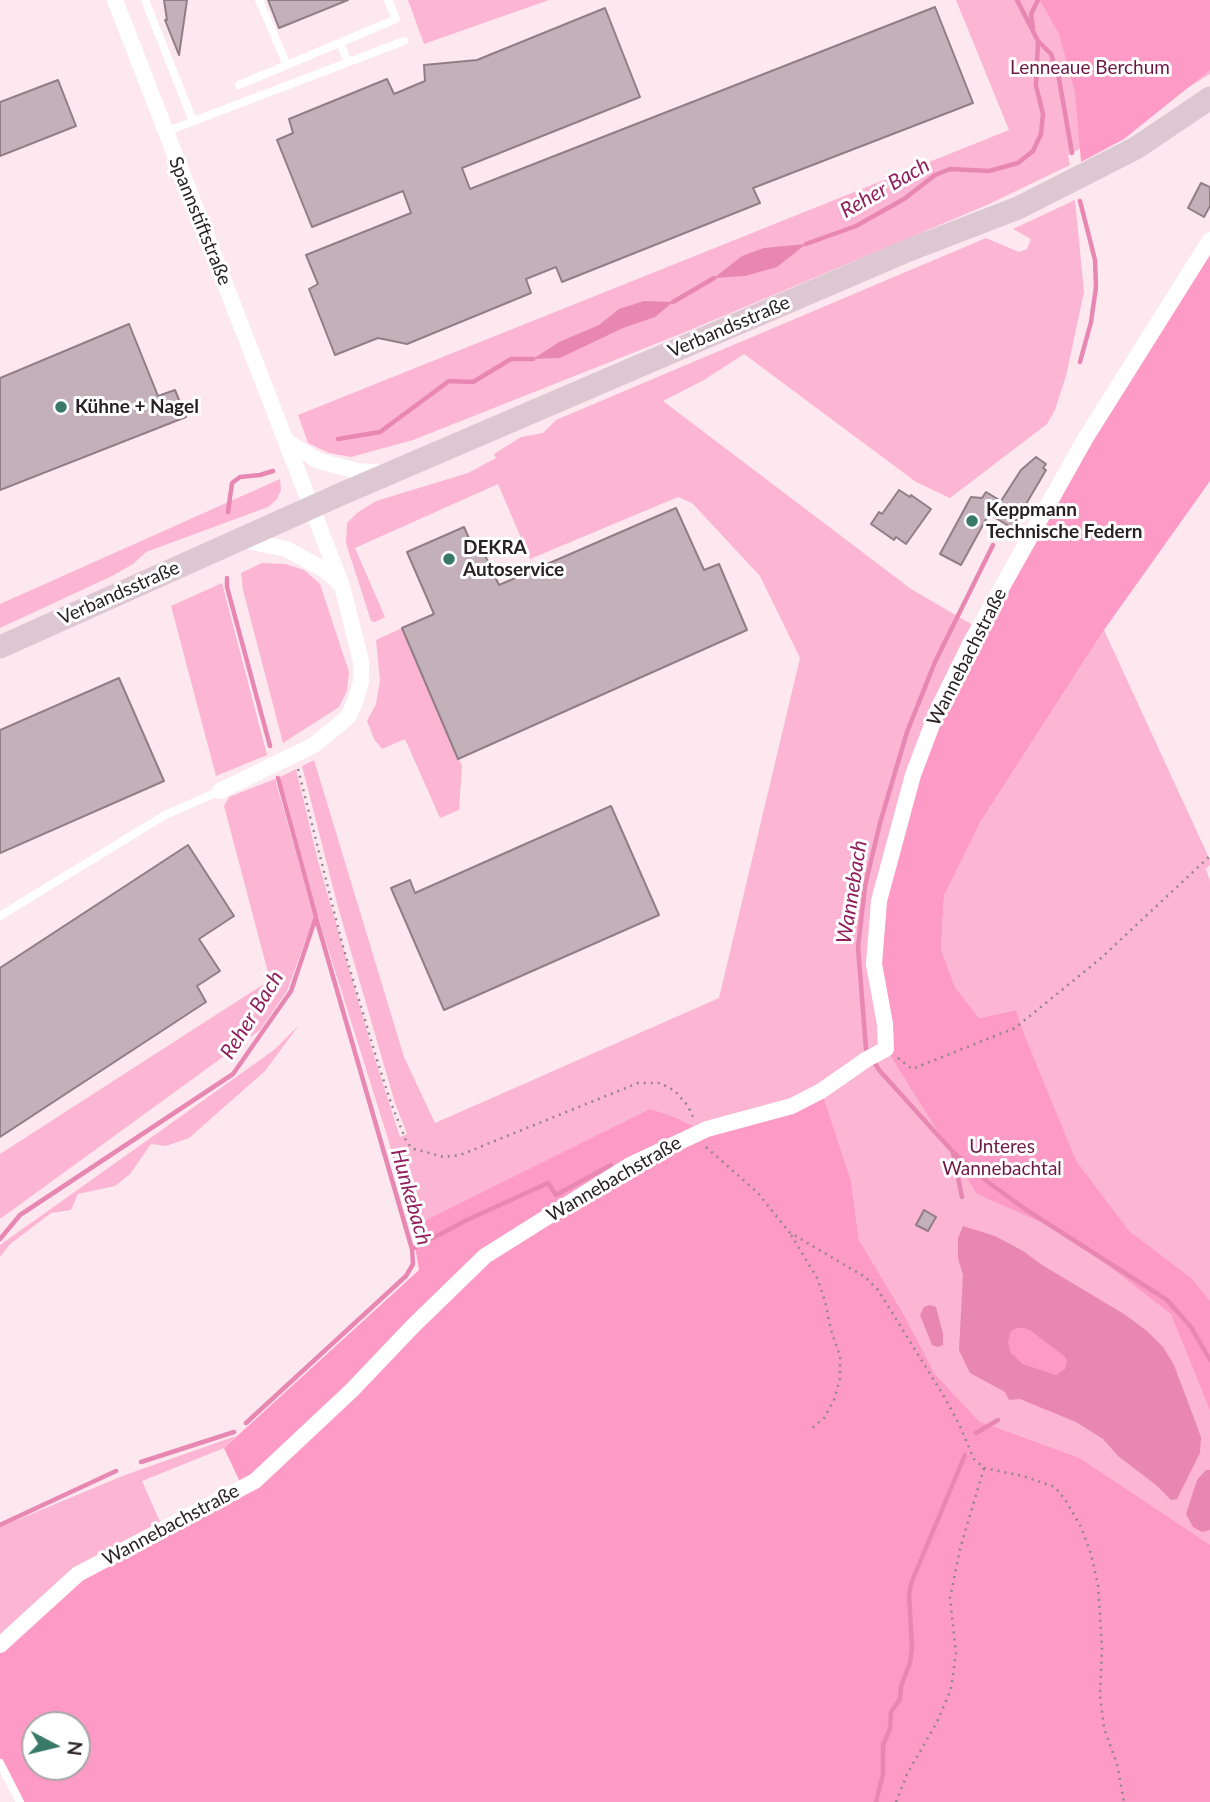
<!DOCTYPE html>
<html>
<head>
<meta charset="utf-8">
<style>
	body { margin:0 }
	#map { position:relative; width:1210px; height:1802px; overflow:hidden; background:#fde8f0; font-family:Lato,sans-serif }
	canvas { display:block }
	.north { position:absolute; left:21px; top:1711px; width:70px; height:70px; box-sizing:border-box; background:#fff; border:2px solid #a9a6a7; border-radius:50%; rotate:97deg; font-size:19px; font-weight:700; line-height:28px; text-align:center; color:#292124 }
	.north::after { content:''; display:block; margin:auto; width:24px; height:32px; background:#397967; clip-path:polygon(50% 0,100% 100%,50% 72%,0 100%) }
</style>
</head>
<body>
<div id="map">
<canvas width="1210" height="1802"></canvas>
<div class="north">N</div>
</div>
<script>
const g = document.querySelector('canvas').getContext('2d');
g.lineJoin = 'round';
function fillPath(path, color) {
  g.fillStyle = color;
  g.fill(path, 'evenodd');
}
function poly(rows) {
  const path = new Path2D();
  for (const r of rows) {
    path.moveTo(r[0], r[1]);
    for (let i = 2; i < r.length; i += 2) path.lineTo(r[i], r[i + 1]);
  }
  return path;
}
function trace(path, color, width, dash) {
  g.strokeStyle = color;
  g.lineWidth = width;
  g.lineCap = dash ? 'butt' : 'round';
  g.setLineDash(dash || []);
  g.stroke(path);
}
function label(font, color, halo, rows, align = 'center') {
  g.font = font + ' Lato,sans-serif';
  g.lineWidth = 6;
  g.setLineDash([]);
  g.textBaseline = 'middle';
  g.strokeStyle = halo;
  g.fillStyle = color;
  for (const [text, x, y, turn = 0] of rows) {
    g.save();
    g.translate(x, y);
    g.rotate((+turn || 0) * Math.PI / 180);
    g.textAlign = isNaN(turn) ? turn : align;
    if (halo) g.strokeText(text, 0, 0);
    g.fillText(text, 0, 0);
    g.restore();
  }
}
fillPath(poly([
	[408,0,549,0,424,44],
	[956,0,1210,0,1210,74,1143,115,1068,155,1070,165,987,205,683,333,413,440,351,457,329,453,308,443,298,415,1009,130],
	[1075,200,1084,292,1066,376,1055,410,1047,424,950,498,916,482,744,354,704,380,663,401,911,589,976,627,882,1044,789,1103,699,1129,677,1118,650,1110,418,1224,414,1240,389,1142,319,920,280,777,296,769,318,861,375,1059,400,1137,407,1134,395,1103,338,907,302,766,314,760,404,1057,435,1123,719,998,800,658,760,576,692,503,678,497,530,559,498,484,355,548,385,617,375,622,371,621,346,543,347,523,357,513,376,501,468,473,496,458,494,454,521,437,543,433,556,420,986,238,1019,252,1027,249,1031,239,1013,229],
	[280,479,281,490,277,499,268,507,146,552,133,564,112,576,0,628,0,604],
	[262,563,285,564,304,570,320,584,349,672,347,691,339,707,283,743,243,590,241,573],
	[222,583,267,755,216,776,171,606],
	[402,628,462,766,459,810,440,818,405,739,382,749,374,739,367,721,376,704,380,680,376,640],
	[1104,630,1210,860,1210,865,1206,869,1210,881,1210,1598,1206,1543,1080,1458,979,1421,935,1374,903,1313,859,1240,851,1181,823,1095,889,1053,1026,1039,1016,1010,979,1018,955,987,941,949,944,896,981,821],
	[275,779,314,917,287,991,260,1030,0,1219,0,1154,270,980,224,806,229,797],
	[299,1025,265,1071,189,1138,166,1146,151,1144,130,1174,115,1186,78,1194,71,1210,51,1213,9,1245,0,1257,0,1245,274,1050],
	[236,1436,224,1448,142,1481,161,1524,0,1638,0,1527,125,1475]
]), '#fcb5d2');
fillPath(poly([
	[1040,0,1210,0,1210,70,1124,139,1081,162,1075,92,1059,34],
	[1210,247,1210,481,1104,630,981,821,944,896,941,949,955,987,979,1018,1016,1010,1026,1039,1076,1161,1129,1231,1191,1278,1210,1301,1210,1410,1171,1314,1068,1234,977,1194,889,1053,877,964,882,901,916,777,973,646,1142,356],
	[823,1095,851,1181,859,1240,903,1313,935,1374,979,1421,1080,1458,1210,1545,1210,1802,20,1802,0,1763,0,1645,78,1574,241,1484,224,1448,419,1270,414,1240,418,1224,650,1109,677,1118,699,1129],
	[35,1725,77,1725,77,1767,35,1767],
	[1017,1328,1024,1328,1031,1331,1064,1356,1067,1361,1065,1369,1056,1375,1023,1364,1011,1353,1008,1342,1011,1330]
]), '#fd9ac5');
fillPath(poly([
	[806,244,777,267,745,276,714,278,742,256,764,248],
	[644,301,673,302,655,317,623,328,560,358,533,359,559,342,599,325,619,309],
	[963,1226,995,1236,1023,1251,1042,1265,1124,1314,1147,1331,1163,1347,1174,1365,1201,1437,1200,1453,1177,1499,1171,1500,1156,1485,1118,1456,1103,1439,1076,1422,1020,1399,1009,1400,1005,1392,970,1373,959,1350,963,1275,958,1258,958,1238],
	[1017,1328,1024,1328,1031,1331,1064,1356,1067,1361,1065,1369,1056,1375,1023,1364,1011,1353,1008,1342,1011,1331],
	[930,1305,936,1307,943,1334,943,1345,938,1347,932,1345,920,1315,924,1307],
	[1206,1470,1210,1470,1210,1530,1202,1532,1193,1527,1186,1514,1197,1480]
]), '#e887b2');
trace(poly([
	[1017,0,1038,41,1051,54,1059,79,1072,153],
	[1033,28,1031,14,1038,0],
	[1080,201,1095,260,1096,287,1091,322,1080,362],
	[806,244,856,226,904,199,935,175,950,169,989,171,1018,163,1033,151,1041,134,1043,114,1036,86,1038,41],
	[673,302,714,278],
	[338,439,380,432,449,381,473,382,511,359,533,359],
	[228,512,232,483,240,477,260,475,273,471],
	[993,545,935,662,907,732,880,823,865,886,858,947,866,1049,879,1070,953,1152,988,1182,1025,1209,1167,1300,1191,1327,1210,1360],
	[227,578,227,587,270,746],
	[953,1153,962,1197],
	[0,1239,20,1215,233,1074,291,991,316,917,278,778],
	[412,1249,467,1220,548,1183,556,1195,611,1165],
	[246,1423,406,1276,413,1264,412,1249,316,918],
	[976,1433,998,1420],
	[141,1462,234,1432],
	[0,1525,116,1471],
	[876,1802,883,1774,883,1745,890,1729,891,1712,900,1699,901,1686,910,1663,912,1648,909,1593,912,1581,965,1455]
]), '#e887b2', 4.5);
const building = poly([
	[164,0,187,0,179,55,165,20,167,20,164,0],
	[268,0,348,0,279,28,268,0],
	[935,7,973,103,753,188,760,203,562,282,556,267,526,279,531,293,407,344,378,338,335,355,309,289,318,284,306,255,411,213,403,191,312,227,277,140,293,133,289,119,387,79,394,94,425,81,424,65,477,60,605,8,640,97,462,168,470,189,935,7],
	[58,80,76,126,0,156,0,102,58,80],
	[1201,183,1210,187,1210,206,1204,217,1188,208,1201,183],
	[129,324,158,396,175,390,186,417,0,490,0,378,129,324],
	[1036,457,1046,464,1043,468,1046,470,1012,528,989,514,961,565,940,554,971,497,982,498,986,492,1001,501,1021,470,1036,457],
	[899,490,910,497,911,495,931,509,906,544,896,537,894,540,871,524,879,512,882,514,899,490],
	[676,508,704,570,719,564,747,630,458,759,402,628,434,614,407,552,464,527,475,552,482,549,499,585,676,508],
	[119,678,164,781,0,853,0,730,119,678],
	[611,806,659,915,444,1010,391,888,410,880,415,893,611,806],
	[188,845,234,916,199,939,220,971,197,986,206,1002,0,1137,0,968,188,845],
	[924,1210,936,1217,928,1231,916,1225,924,1210]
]);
fillPath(building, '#c4b0b8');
trace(building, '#917e85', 2);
trace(poly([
	[298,769,342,943,377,1060,391,1103,407,1143,414,1149,444,1157,460,1155,638,1083,660,1083,675,1091,688,1106,694,1119],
	[898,1058,912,1069,1015,1028,1100,959,1210,856],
	[706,1147,758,1193,789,1232,865,1277,878,1290,945,1398,959,1424,974,1459,984,1468,1023,1476,1055,1487,1066,1501,1081,1527,1091,1554,1098,1585,1102,1648,1100,1696,1104,1728,1117,1764,1124,1802],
	[791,1235,817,1278,825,1301,831,1330,840,1356,840,1379,834,1400,824,1418,810,1430],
	[896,1802,907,1774,937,1722,951,1689,956,1653,950,1598,960,1549,984,1468]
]), '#94858b', 2.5, [2, 5]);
trace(poly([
	[145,0,193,121],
	[259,0,287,65,396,19,388,0],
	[340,43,348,62],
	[239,85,287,65],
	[165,132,404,41],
	[0,916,165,815,220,791],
	[0,1763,20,1802]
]), '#fff', 8);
trace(poly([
	[115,0,342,586,361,661,361,682,355,702,348,717,314,745,220,791],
	[287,442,319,461,357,471,387,473],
	[239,539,286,549,325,570,340,584],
	[0,1645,78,1574,255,1481,352,1390,413,1326,485,1256,630,1165,707,1129,792,1106,821,1091,867,1059,886,1049,885,1024,874,964,879,901,913,775,938,709,970,644,1085,439,1210,240]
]), '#fff', 16);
trace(poly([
	[0,647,339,495,909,250,1018,208,1136,148,1210,98]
]), '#ddc7d1', 23);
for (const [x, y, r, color] of [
	[61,407,7,"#397967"],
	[972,521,7,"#397967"],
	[449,559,7,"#397967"]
]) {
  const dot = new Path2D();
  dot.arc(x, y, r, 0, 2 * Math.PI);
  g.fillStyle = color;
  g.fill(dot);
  trace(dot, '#fff', 2.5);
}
label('19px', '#6e1846', '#fff', [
	["Lenneaue Berchum",1090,68],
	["Unteres",1002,1147],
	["Wannebachtal",1002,1169]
]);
label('19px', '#292124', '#fff', [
	["Spannstiftstraße",200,221,68],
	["Verbandsstraße",729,327,-23],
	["Verbandsstraße",119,593,-24],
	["Wannebachstraße",967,657,-63],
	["Wannebachstraße",614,1179,-30],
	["Wannebachstraße",171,1525,-28]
]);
label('bold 19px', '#292124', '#fff', [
	["Kühne + Nagel",75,407],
	["Keppmann",986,510],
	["Technische Federn",986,532],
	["DEKRA",463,548],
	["Autoservice",463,570]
], 'left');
label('italic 21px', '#901f5c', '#fff', [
	["Reher Bach",885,188,-30],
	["Wannebach",852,892,-81],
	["Reher Bach",252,1015,-58],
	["Hunkebach",411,1197,74]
]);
</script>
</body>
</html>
